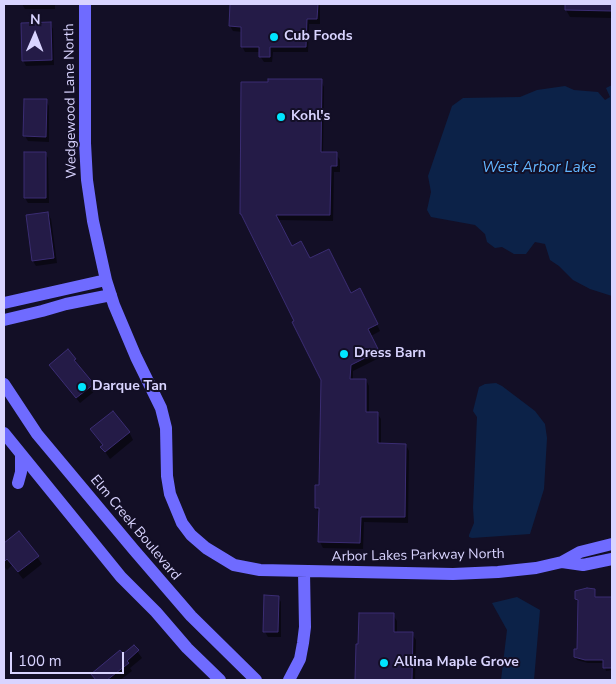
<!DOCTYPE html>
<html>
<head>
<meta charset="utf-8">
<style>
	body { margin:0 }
	#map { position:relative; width:616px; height:684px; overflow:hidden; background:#130f26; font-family:"Nunito Sans",sans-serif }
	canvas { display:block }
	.frame { position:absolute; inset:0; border:5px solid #d9d4ff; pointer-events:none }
	.north { position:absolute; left:10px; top:10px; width:50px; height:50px; -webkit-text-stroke:4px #130f26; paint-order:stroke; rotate:1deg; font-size:14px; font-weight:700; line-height:20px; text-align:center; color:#d9d4ff }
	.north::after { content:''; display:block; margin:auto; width:18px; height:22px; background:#d9d4ff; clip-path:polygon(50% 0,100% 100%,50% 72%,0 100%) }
	.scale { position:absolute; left:10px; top:652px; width:114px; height:22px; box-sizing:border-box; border:2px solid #d9d4ff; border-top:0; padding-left:6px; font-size:15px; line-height:18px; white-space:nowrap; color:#d9d4ff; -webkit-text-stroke:4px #130f26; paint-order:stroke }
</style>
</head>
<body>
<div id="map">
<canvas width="616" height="684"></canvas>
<div class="frame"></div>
<div class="north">N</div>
<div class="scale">100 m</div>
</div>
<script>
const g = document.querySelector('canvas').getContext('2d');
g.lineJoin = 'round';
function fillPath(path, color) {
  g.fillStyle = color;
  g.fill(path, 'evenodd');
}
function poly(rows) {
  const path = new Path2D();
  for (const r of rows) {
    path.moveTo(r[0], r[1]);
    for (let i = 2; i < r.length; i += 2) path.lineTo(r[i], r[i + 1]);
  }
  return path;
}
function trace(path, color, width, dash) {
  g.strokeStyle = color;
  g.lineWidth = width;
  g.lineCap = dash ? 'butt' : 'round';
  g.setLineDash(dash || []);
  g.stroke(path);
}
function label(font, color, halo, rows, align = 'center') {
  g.font = font + ' "Nunito Sans",sans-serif';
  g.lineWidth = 4;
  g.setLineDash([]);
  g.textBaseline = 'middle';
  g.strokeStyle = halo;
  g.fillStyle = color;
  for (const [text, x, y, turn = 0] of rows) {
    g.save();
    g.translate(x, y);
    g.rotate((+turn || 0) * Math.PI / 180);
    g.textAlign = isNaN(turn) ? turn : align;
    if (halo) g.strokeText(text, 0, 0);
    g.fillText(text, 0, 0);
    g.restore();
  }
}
fillPath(poly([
	[612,85,612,296,590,289,573,280,559,266,550,260,545,244,535,242,526,254,514,254,502,247,495,248,487,242,485,234,475,225,431,217,427,210,431,192,428,176,452,106,463,98,520,97,537,90,565,86,574,90,598,92,605,100,610,97,606,88],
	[496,383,502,386,535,411,545,424,547,438,544,489,530,534,472,538,469,537,469,535,474,523,473,508,477,417,473,411,479,387,485,384],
	[517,597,540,610,534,680,501,680,507,630,492,603]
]), '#0c2248');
fillPath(poly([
	[22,4,55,4,55,9,25,9],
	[231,4,320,4,320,24,309,24,308,52,273,52,272,62,264,62,260,56,261,52,245,52,242,46,243,32,233,31,230,26],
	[566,4,612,4,612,18,570,17,566,10],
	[50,23,53,29,54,65,26,66,23,60],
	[321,81,324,87,323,153,336,154,340,160,340,172,334,172,333,221,278,220,292,248,310,260,350,294,363,296,380,331,371,336,381,357,353,371,353,380,366,380,369,386,369,413,377,413,381,419,381,445,406,445,409,451,408,523,364,522,363,549,323,548,320,542,320,514,316,508,320,486,322,379,296,322,241,214],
	[46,101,49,106,49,142,28,141,25,136],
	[45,153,48,158,49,203,28,203,25,198],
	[48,214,51,219,57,263,36,266,33,261],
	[68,351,75,360,78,365,77,366,96,390,80,403,50,365],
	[91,430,129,432,133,440,110,459,102,447,103,446],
	[19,532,42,564,23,579,12,565,7,570,4,566,4,544],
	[595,590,596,598,612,598,612,670,606,671,604,663,588,663,577,660,575,657,579,650,578,602,576,599],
	[278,597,281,602,281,637,268,637,265,632],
	[393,615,397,621,397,633,412,634,416,640,415,680,356,680,357,646],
	[134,647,142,658,130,668,132,671,120,680,96,680,92,674,123,656]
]), '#0007');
const building = poly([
	[230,4,318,4,317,19,307,19,306,47,270,47,270,57,259,57,259,47,241,47,241,27,229,26,230,4],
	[565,4,612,4,612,11,565,10,565,4],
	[51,22,52,60,22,61,21,23,51,22],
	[268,79,322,79,321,152,337,152,337,166,331,166,330,215,276,215,292,246,301,241,310,258,329,249,351,293,360,288,378,324,368,329,379,351,351,365,350,379,366,379,366,412,378,412,378,443,406,444,405,517,361,517,360,543,318,542,319,508,315,508,315,485,319,485,321,380,292,322,294,321,241,214,240,214,241,82,268,82,268,79],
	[24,99,47,99,46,137,23,136,24,99],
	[24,152,46,152,46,198,24,198,24,152],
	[48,212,54,258,32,261,26,215,48,212],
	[68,349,76,359,74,360,94,384,76,398,49,365,68,349],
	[113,411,130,432,105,452,100,447,103,445,90,429,113,411],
	[19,531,39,556,18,572,7,559,4,562,4,543,19,531],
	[587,588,595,589,595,597,612,597,612,667,611,668,603,668,603,660,585,660,574,657,574,649,577,649,578,600,575,599,575,591,587,588],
	[264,595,279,596,278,632,263,632,264,595],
	[359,613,394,613,394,632,413,632,412,680,355,680,356,644,358,644,359,613],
	[134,645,139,650,127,661,129,663,107,680,96,680,91,674,120,650,123,654,134,645]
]);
fillPath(building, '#241b47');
trace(building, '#3b2d73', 1);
trace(poly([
	[85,4,85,143,87,180,93,221,106,280,114,305,136,357,161,408,166,428,167,476,170,494,182,523,191,535,206,548,234,565,260,570,453,574,498,572,536,568,562,562,583,565,612,559],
	[4,303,106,280],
	[4,320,42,311,66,304,111,295],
	[4,384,37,434,134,550,191,616,256,680],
	[4,433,121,577,156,612,187,648,220,680],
	[18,483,21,472,21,455],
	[562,562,580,552,612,544],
	[289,680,300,659,303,643,305,627,304,572]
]), '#6f6bff', 12);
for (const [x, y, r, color] of [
	[274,37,5,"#00e5ff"],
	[281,117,5,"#00e5ff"],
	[344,354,5,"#00e5ff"],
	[82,387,5,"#00e5ff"],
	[384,663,5,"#00e5ff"]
]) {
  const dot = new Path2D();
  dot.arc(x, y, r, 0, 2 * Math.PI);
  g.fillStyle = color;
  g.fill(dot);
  trace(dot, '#130f26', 2);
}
label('bold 14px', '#d9d4ff', '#130f26', [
	["Cub Foods",284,37],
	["Kohl's",291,117],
	["Dress Barn",354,354],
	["Darque Tan",92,387],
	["Allina Maple Grove",394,663]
], 'left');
label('14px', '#d9d4ff', '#130f26', [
	["Wedgewood Lane North",71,101,-91],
	["Elm Creek Boulevard",135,528,50],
	["Arbor Lakes Parkway North",418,556,-1]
]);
label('italic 15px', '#62b6ff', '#130f26', [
	["West Arbor Lake",539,168]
]);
</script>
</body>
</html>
